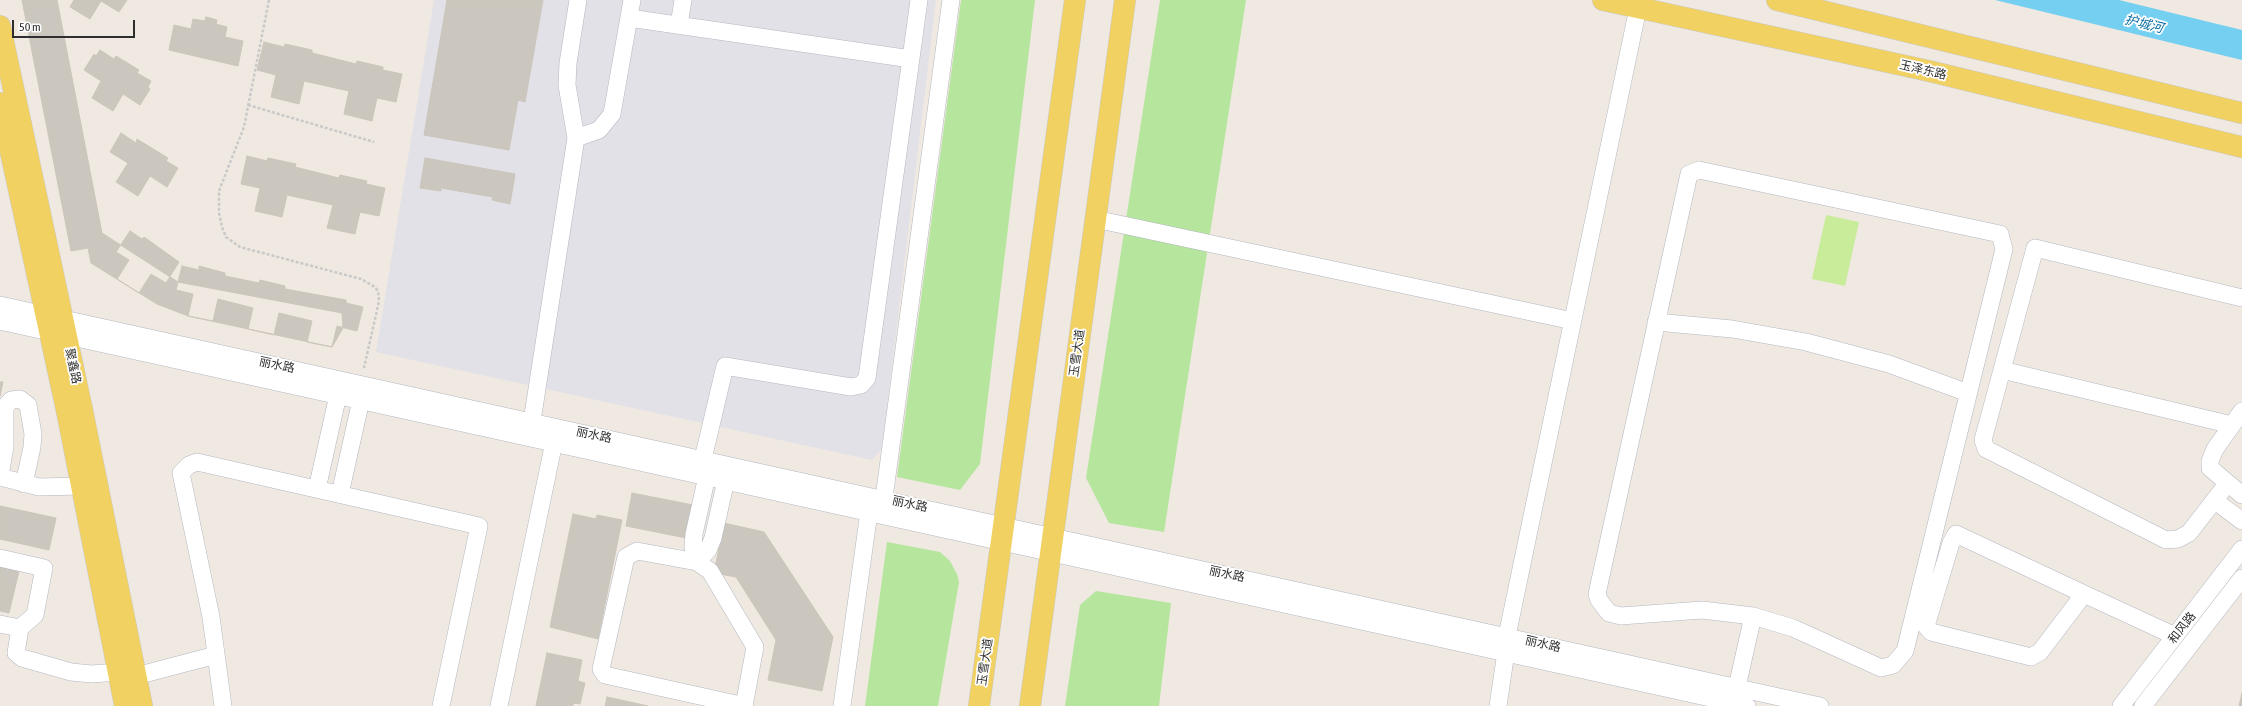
<!DOCTYPE html>
<html>
<head>
<meta charset="utf-8">
<style>
	body { margin:0 }
	#map { position:relative; width:2242px; height:706px; overflow:hidden; background:#efe9e1; font-family:"Asap Condensed",sans-serif }
	canvas { display:block }
	.scale { position:absolute; left:12px; top:20px; width:123px; height:18px; box-sizing:border-box; border:2px solid #2e2e2e; border-top:0; padding-left:5px; font-size:12px; line-height:14px; white-space:nowrap; color:#2e2e2e; -webkit-text-stroke:3px #fff; paint-order:stroke }
</style>
</head>
<body>
<div id="map">
<canvas width="2242" height="706"></canvas>
<div class="scale">50 m</div>
</div>
<script>
const g = document.querySelector('canvas').getContext('2d');
g.lineJoin = 'round';
function fillPath(path, color) {
  g.fillStyle = color;
  g.fill(path, 'evenodd');
}
function poly(rows) {
  const path = new Path2D();
  for (const r of rows) {
    path.moveTo(r[0], r[1]);
    for (let i = 2; i < r.length; i += 2) path.lineTo(r[i], r[i + 1]);
  }
  return path;
}
function trace(path, color, width, dash) {
  g.strokeStyle = color;
  g.lineWidth = width;
  g.lineCap = dash ? 'butt' : 'round';
  g.setLineDash(dash || []);
  g.stroke(path);
}
function label(font, color, halo, rows, align = 'center') {
  g.font = font + ' "Asap Condensed","Noto Sans SC",sans-serif';
  g.lineWidth = 3.5;
  g.setLineDash([]);
  g.textBaseline = 'middle';
  g.strokeStyle = halo;
  g.fillStyle = color;
  for (const [text, x, y, turn = 0] of rows) {
    g.save();
    g.translate(x, y);
    g.rotate((+turn || 0) * Math.PI / 180);
    g.textAlign = isNaN(turn) ? turn : align;
    if (halo) g.strokeText(text, 0, 0);
    g.fillText(text, 0, 0);
    g.restore();
  }
}
fillPath(poly([
	[434,0,936,0,882,449,872,460,376,352]
]), '#e3e1e8');
fillPath(poly([
	[961,0,1035,0,980,464,960,490,897,477],
	[1160,0,1246,0,1164,532,1109,523,1086,478],
	[887,542,940,552,950,561,957,574,959,582,938,706,865,706],
	[1096,591,1171,603,1159,706,1065,706,1080,605]
]), '#b6e59e');
fillPath(poly([
	[1826,215,1859,222,1845,286,1812,279]
]), '#c9ec9a');
fillPath(poly([
	[1995,0,2119,0,2242,30,2242,60]
]), '#75cff0');
const building = poly([
	[22,0,57,0,102,233,178,282,342,313,343,328,332,347,188,316,157,304,91,263,88,248,71,251,22,0],
	[74,0,127,0,119,12,101,1,90,19,70,7,74,0],
	[447,0,543,0,525,102,518,100,509,150,424,135,447,0],
	[206,17,217,20,216,24,227,27,225,37,243,41,238,66,169,50,174,25,191,29,193,19,205,21,206,17],
	[264,42,284,47,285,44,312,50,312,53,356,64,357,61,383,67,383,70,402,74,396,102,377,98,372,121,344,114,349,91,304,81,299,104,271,97,276,75,257,70,264,42],
	[100,50,114,59,116,56,139,70,137,73,151,81,148,87,150,89,140,105,123,94,113,111,92,98,101,81,84,70,94,54,96,56,100,50],
	[121,133,136,143,137,139,168,158,166,161,178,168,167,187,150,176,138,196,116,182,128,163,110,152,121,133],
	[247,156,267,161,268,158,296,164,295,167,339,178,340,175,367,181,366,184,385,188,379,216,360,212,355,234,327,228,333,205,287,195,282,217,255,211,260,188,241,184,247,156],
	[425,158,515,174,510,204,492,200,493,197,441,188,441,191,420,188,425,158],
	[130,231,142,239,144,237,179,262,166,283,151,274,139,293,117,279,129,260,116,252,130,231],
	[182,266,199,270,199,266,225,273,225,276,259,283,260,280,285,286,285,289,346,300,346,303,363,307,357,331,337,326,332,347,307,342,312,321,279,313,274,335,248,329,253,308,218,299,213,321,188,316,193,294,176,290,182,266],
	[0,382,3,382,0,396,0,382],
	[632,493,693,505,686,538,626,526,632,493],
	[0,506,56,518,49,550,0,539,0,506],
	[573,514,596,519,597,515,622,520,598,639,550,627,573,514],
	[724,523,764,532,833,637,822,691,768,680,776,640,736,577,714,573,724,523],
	[0,563,20,567,9,613,0,611,0,563],
	[547,653,582,660,578,681,585,683,580,704,573,703,573,706,536,706,547,653],
	[2242,693,2242,706,2239,706,2242,693],
	[607,697,648,706,605,706,607,697]
]);
fillPath(building, '#cbc7bf');
trace(building, '#cbc5ba', 1);
const minor = poly([
	[629,18,911,59],
	[679,25,683,0],
	[576,138,599,130,612,114,632,0],
	[1699,170,2000,234,2004,249,1905,651,1893,665,1881,668,1793,628,1753,616,1702,610,1621,616,1609,613,1599,600,1597,594,1689,174,1699,170],
	[1095,219,1573,321],
	[0,305,1820,706],
	[0,321,1747,706],
	[1656,322,1732,329,1806,342,1889,364,1968,393],
	[2002,370,2232,425],
	[2242,411,2215,449,2210,461,2210,468,2242,495],
	[532,421,576,138,567,85,568,63,578,0],
	[703,459,725,366,851,387,861,385,867,378,919,0],
	[0,476,5,446,5,407,11,400,20,399,28,405,33,434,32,447,24,484],
	[0,477,39,487,82,486],
	[2227,484,2189,533,2178,539,2166,540,1986,449,1983,440,2035,248,2242,298],
	[317,489,338,395],
	[340,494,361,400],
	[884,498,951,0],
	[2214,500,2242,521],
	[0,558,44,568,35,615,20,628,0,624],
	[697,562,708,550,713,538,726,480],
	[697,562,693,547,694,534,707,476],
	[2084,594,2040,652,2031,657,1931,632,1926,626,1951,543,1956,534,2084,594,2175,636],
	[20,628,16,653,22,658,71,672,92,674,119,672],
	[1507,636,1638,8],
	[136,676,216,655],
	[1737,687,1753,616],
	[223,706,211,617,181,473,189,465,197,462,479,526,441,706],
	[499,706,554,442],
	[744,706,755,647,710,571,697,562,637,551,626,557,601,669,605,675,745,706],
	[842,706,869,512],
	[1498,706,1506,652],
	[2121,706,2242,549],
	[2143,706,2242,578]
]);
const major = poly([
	[1603,0,1929,71,2242,147],
	[1777,0,2242,113],
	[0,26,82,409,142,706],
	[0,103,67,412,125,706],
	[979,706,1075,0],
	[1030,706,1125,0]
]);
trace(minor, '#b4b7c1', 18);
trace(major, '#c9c9c9', 22);
trace(poly([
	[269,0,244,127,219,191,219,213,222,227,226,237,240,247,361,279,375,287,378,291,379,301,364,368],
	[248,105,374,142]
]), '#c9c9c9', 2.5, [3, 2]);
trace(minor, '#fff', 17);
trace(major, '#f2d163', 21);
label('12px', '#2e2e2e', '#fff', [
	["玉泽东路",1923,70,13],
	["玉雪大道",1077,353,-82],
	["丽水路",277,365,12],
	["聚鑫路",73,366,78],
	["丽水路",594,435,12],
	["丽水路",910,504,12],
	["丽水路",1227,574,12],
	["和风路",2182,628,-52],
	["丽水路",1543,644,13],
	["玉雪大道",985,662,-82]
]);
label('italic 13px', '#0d6fa3', '#fff', [
	["护城河",2144,24,14]
]);
</script>
</body>
</html>
